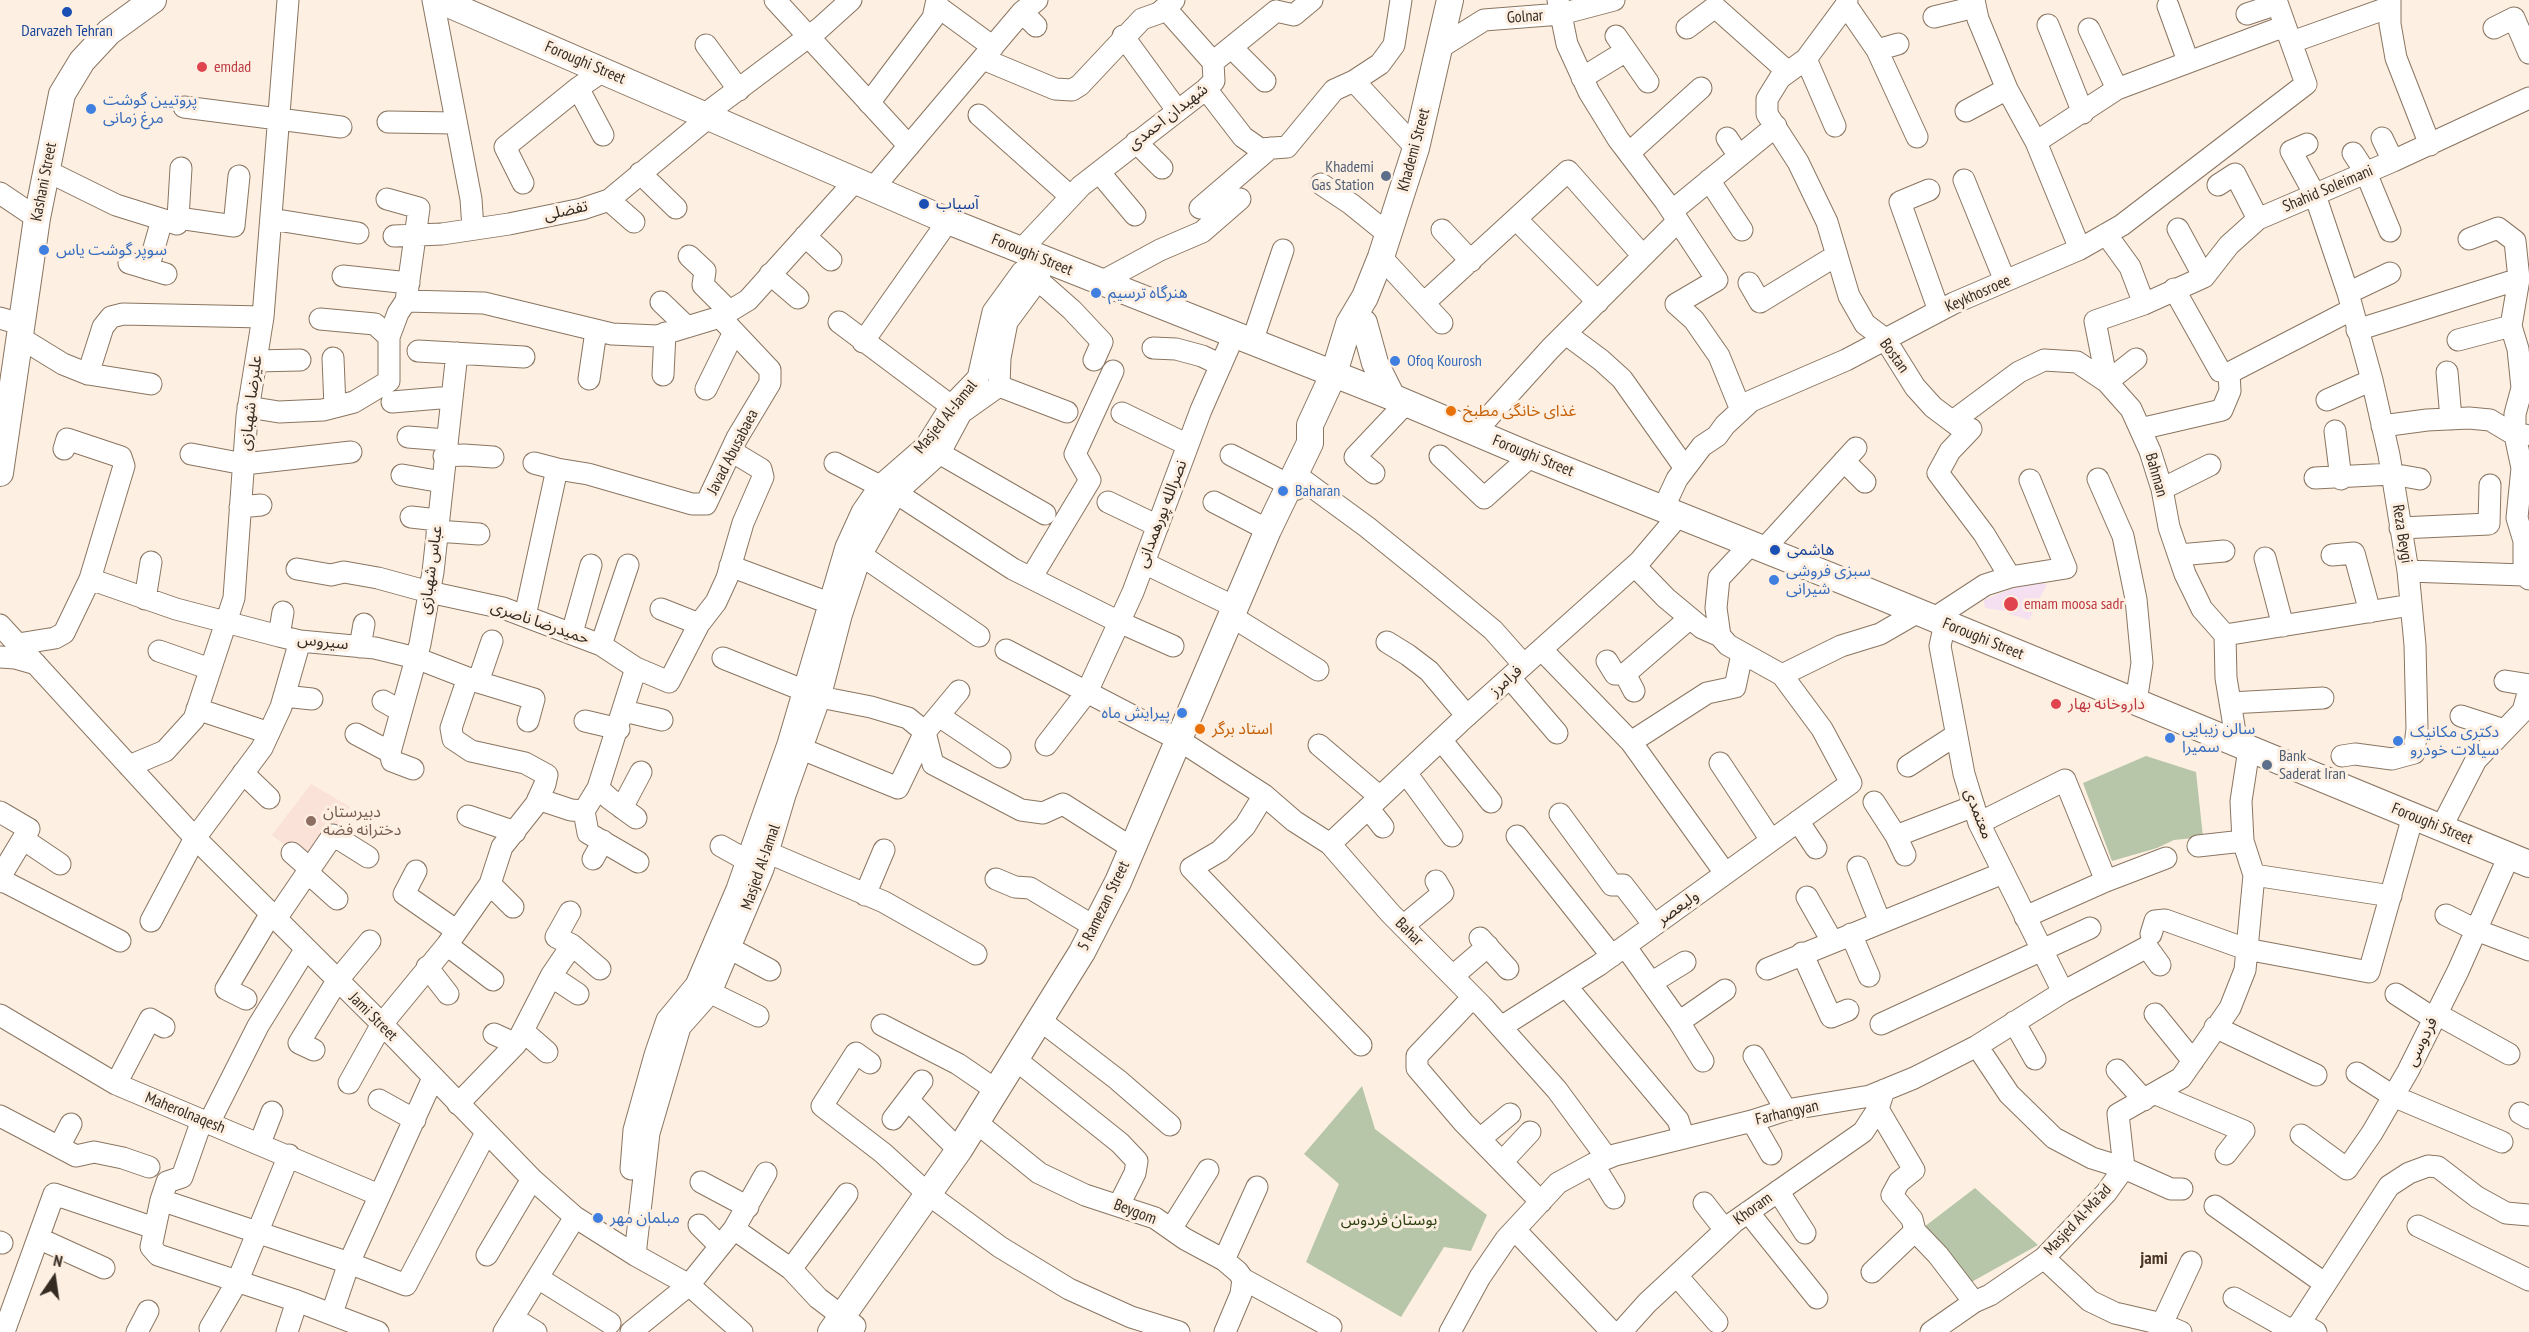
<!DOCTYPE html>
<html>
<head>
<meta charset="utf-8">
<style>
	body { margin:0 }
	#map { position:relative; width:2529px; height:1332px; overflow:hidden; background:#fdefe1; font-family:"PT Sans Narrow",sans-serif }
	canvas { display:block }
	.north { position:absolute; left:24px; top:1248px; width:60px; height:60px; -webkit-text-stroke:4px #fdefe1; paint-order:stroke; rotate:13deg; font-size:16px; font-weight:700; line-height:24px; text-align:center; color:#342b23 }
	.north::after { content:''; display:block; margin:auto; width:21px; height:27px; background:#342b23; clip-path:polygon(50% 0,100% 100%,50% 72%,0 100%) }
</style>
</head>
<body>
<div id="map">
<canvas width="2529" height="1332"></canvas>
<div class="north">N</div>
</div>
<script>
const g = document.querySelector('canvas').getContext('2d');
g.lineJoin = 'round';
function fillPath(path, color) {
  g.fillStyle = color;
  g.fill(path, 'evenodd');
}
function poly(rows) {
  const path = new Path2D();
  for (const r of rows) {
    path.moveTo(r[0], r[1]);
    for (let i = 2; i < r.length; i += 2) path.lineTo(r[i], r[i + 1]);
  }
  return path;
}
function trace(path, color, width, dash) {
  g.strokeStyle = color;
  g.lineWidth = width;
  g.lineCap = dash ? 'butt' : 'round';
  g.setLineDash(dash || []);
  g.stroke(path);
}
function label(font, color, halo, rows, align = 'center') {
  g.font = font + ' "PT Sans Narrow","Noto Sans Arabic",sans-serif';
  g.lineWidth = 6;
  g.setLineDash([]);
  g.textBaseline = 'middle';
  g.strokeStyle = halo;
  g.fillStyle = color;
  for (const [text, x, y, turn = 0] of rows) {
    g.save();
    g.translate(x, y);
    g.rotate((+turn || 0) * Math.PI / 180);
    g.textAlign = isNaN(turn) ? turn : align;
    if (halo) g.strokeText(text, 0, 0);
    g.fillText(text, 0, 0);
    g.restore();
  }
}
fillPath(poly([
	[311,784,350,807,312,856,304,861,272,835]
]), '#fae2d8');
fillPath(poly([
	[2030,581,2047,584,2029,620,2010,614,2011,612,1985,608,1984,600]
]), '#f4e0f0');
fillPath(poly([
	[2146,756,2196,772,2203,837,2174,840,2157,848,2112,861,2083,783],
	[1362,1086,1375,1129,1487,1215,1471,1251,1444,1247,1401,1317,1306,1262,1339,1184,1304,1154],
	[1975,1188,2038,1245,1966,1285,1924,1227]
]), '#b7c6a8');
const minor = poly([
	[433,0,471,199,473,229],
	[775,0,909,146],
	[1558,0,1567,44,1589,92,1618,139,1665,201,1717,280,1676,304,1694,320,1719,356,1741,410],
	[1847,0,1846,5,1806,59,1780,78,1767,99,1767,114,1798,162,1827,222,1849,296,1865,324,1885,339,1915,387,1933,407,1957,425,1971,429,1950,451,1938,473,1984,534,2010,577],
	[1974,0,1978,19,2007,89,2036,142,2080,249],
	[2390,0,2390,24,2396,58,2430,145],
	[1846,5,1877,50,1917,137],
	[937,6,993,47],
	[2168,6,2188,61],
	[1166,9,1213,62],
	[1276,11,1294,15,1312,0],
	[1022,12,1036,26],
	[2247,14,2277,4],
	[1934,17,1975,7],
	[2048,25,2083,113],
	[1687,28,1715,7,1788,72],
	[2494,28,2514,18,2529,53],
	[2089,29,2117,89],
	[1123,36,1177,110],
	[1616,36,1648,82],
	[2292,42,2390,7],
	[706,45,739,90],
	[1441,47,1484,20,1561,14,1614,0],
	[1232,48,1265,81],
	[1877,50,1898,44],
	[983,59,1055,89,1072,90,1080,85,1142,19,1159,13,1174,0],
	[1806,59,1835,126],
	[1582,78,1626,51],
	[1354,81,1416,148],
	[578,88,603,135],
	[1206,89,1243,137,1260,149,1287,147,1334,90,1354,81,1380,64,1394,45,1401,0],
	[869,103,933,18,937,0],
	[184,107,341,127],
	[1966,111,2007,89],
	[704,115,820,28,851,0],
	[979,115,1070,196],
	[388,122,456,123],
	[1727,138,1739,156],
	[2382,138,2393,161],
	[1136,142,1162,168],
	[2036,142,2117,89,2285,26],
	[2307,144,2291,151,2315,195,2348,293,2372,380,2389,455,2408,571,2415,645,2417,729,2414,753,2392,759,2355,754,2342,756],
	[1629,153,1701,88],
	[2353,153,2366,173,2390,231],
	[45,170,116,205,177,224,178,218],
	[1099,172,1135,215],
	[640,173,676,208],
	[1709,180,1742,230],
	[1964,180,2005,281],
	[523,183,505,147,578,88,603,71],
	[1321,184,1351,204,1388,234],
	[2218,185,2235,174,2258,219],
	[874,187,1022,12,1037,0],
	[1929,190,1900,202,1939,311],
	[0,193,37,218],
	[609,200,634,222],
	[1200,208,1270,148],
	[1672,211,1776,126],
	[178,218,234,226,239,176],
	[178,218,181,168],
	[271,219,358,233],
	[1516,219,1598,302],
	[2178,229,2204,277],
	[1442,230,1471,261],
	[2106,234,2130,267,2144,304],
	[394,236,442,234,509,224,582,209,609,200,709,117],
	[805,236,831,260],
	[2469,239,2498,228,2515,241,2519,279,2511,326,2518,349,2522,388,2515,414,2515,435,2522,468,2517,518,2524,541,2524,575,2529,579],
	[1021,250,1081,186,1206,89,1214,81,1213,62,1276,11],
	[689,256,705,271,703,285,729,311],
	[1381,257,1442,323],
	[129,263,166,274],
	[148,269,162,220],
	[770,274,798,298],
	[343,276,409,283],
	[1038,280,1072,310,1102,342,1094,360],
	[1101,282,1160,250,1202,232,1240,199],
	[1749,283,1760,302,1837,255],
	[2174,289,2220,371,2229,373],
	[2348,293,2390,273],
	[406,301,484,303,612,334,657,336,720,317,748,300,856,180],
	[661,302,687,327],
	[1424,303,1568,171,1643,256],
	[0,318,20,324],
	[320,319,375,324,389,337],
	[839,322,951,406],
	[2357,330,2519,279],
	[1566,334,1601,360,1622,379,1685,468],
	[19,337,63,364,88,374,151,384],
	[2458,340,2511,326],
	[863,342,948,221],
	[1252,342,1283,250],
	[1153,348,1176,349,1202,356,1221,365],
	[418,351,524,357],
	[333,358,335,407],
	[2136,359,2107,382,2095,321,2144,304,2204,277,2229,245,2258,219,2393,161,2529,98],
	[256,361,300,360],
	[2447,372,2451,419],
	[88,374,103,327,111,317,123,314,263,317],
	[663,375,665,333],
	[589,379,596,331],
	[999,386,1067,412],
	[706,389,734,332],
	[2327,400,2372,380],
	[392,402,452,397],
	[248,407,279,412,323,410,354,402,389,381,389,337,398,313,406,301,419,208,387,199],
	[1122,413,1188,445],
	[1953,421,2019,372,2044,360,2077,362,2107,382,2131,409,2150,451,2162,489,2169,527,2185,574,2202,609,2225,635,2226,678,2237,744],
	[2382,426,2427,420,2469,418,2490,420,2515,435,2525,435],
	[2140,429,2222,410,2230,391,2229,373,2351,310],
	[2335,431,2341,479],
	[1475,432,1550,349,1678,221],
	[408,437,446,440],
	[927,446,1045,514],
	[191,454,244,464,351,452],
	[1231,455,1297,489],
	[444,456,464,455,493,457],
	[1440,456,1484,498,1531,456],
	[1844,461,1865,482],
	[534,463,557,469,588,474,692,504,706,504,737,438,770,383,770,370,720,317],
	[835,463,880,486],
	[1374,473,1355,457,1406,403],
	[402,475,442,482],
	[1296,475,1367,527,1430,578,1493,630,1524,665],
	[2315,478,2392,474,2420,479],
	[2098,479,2123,536,2136,599,2142,663,2136,702],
	[2162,489,2210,465],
	[896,493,1013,569,1119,622,1173,646],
	[1108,502,1158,526],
	[1214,502,1268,530],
	[240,507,261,505],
	[1663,509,1677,479,1702,446,1717,436,1725,425,1751,401,1846,360,1954,303,2080,249,2122,225,2306,84,2276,0],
	[411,517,438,520],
	[2400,528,2489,524,2490,485],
	[437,531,479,534],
	[1764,549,1856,448],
	[861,555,979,636],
	[2179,555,2224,551],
	[2332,555,2354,553,2370,612],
	[2265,558,2283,626],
	[1144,563,1235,607],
	[730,566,829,603],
	[1635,566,1666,598,1702,628,1720,636],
	[297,569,331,575,344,572,378,578,429,592,503,608,601,645,636,668,669,682,699,624,716,602,727,578,743,523,763,477,761,469,731,451],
	[2408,571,2524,575],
	[1031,578,1090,480,1075,454,1113,371],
	[90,579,176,609,279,636,300,641,375,648,416,658,478,682,534,699,528,721],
	[145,599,151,562],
	[661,609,699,624],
	[525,616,557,469],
	[1231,616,1318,670],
	[1933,619,1985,585,2010,577,2066,568,2030,480],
	[1945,623,1940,646,1964,774,1979,823,2063,992],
	[0,625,195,838,382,1024,532,1179,575,1217,635,1255,689,1285,742,1332],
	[572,633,591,565],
	[2225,635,2411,605],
	[279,636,283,612],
	[1387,642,1408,655,1429,671,1467,716],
	[18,644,55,638,64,633,90,579,124,466,121,457,67,439,64,449],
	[601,645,628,565],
	[360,647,364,624],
	[1006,650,1179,740,1264,795,1294,821,1330,844,1390,913,1482,1006,1557,1090,1607,1158],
	[1542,650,1631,742,1725,873],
	[159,651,210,669],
	[0,657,15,658,36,664],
	[723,658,820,697,871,707,908,718,925,732],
	[1607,661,1615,674,1625,674,1634,691],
	[1625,674,1690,618],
	[1782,675,1841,646,1880,634,1918,612],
	[1510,678,1557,733],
	[2505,681,2529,685],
	[478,682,492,641],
	[284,696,312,699],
	[383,701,401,711],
	[2230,703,2323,698],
	[197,709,269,733],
	[624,711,662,720],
	[939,716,1000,757],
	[2461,716,2504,730],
	[585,721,619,729],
	[925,732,933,764,1021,810,1043,813,1063,804,1132,848],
	[356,734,390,752],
	[1441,740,1491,802],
	[1631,742,1707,693,1735,687,1742,654],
	[1046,745,1087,692,1133,592,1201,410,1234,335],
	[1319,745,1380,797],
	[802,749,898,788,925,732,959,691],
	[1720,763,1771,840],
	[129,766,165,751,194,719,234,598,247,416,263,317,288,0],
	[1908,766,1956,735],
	[413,769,392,761,390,752,420,644,433,572,457,353],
	[243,773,269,798],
	[1406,773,1452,836],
	[598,788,610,799,636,818],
	[1264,795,1245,826,1220,851,1191,868,1361,1045],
	[538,799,571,810,584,811,598,788,636,668],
	[1874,802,1896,836,1905,855],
	[622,808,641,772],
	[1368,808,1383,827],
	[584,811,588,833,638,862],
	[0,812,29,829,0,877],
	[1560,814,1612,885,1623,885,1654,925],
	[468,816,515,832],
	[1798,821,1816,848],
	[1979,823,2065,780,2106,881],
	[2441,828,2476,760,2523,711,2529,690],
	[1517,836,1612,956],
	[1896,836,1974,806],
	[23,839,60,864],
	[1330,844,1460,722,1640,561,1679,515],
	[721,846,748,861],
	[2198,846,2243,841],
	[292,853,309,868],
	[769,853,884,902,976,954],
	[593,859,603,841],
	[1858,867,1880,922],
	[416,871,404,894,457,931],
	[307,872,337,899],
	[2254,875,2391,896],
	[996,879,1015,887,1030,888,1095,927],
	[0,881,7,883,120,941],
	[490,884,513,907],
	[865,895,884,850],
	[1807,897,1832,941],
	[570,912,556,937,572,945,600,969],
	[2446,915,2476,930,2529,950],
	[2025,917,2106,881,2166,858],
	[275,920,333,835,368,857],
	[151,921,195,838,262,748,281,707,300,641],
	[1403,926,1443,893,1436,881],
	[1851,934,1869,976],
	[2151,934,2155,921,2165,920,2246,949,2369,972,2413,816],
	[1480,938,1508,969],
	[447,945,493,980],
	[1625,946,1679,1022,1703,1061],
	[729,948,770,970],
	[1802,953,1831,1017,1848,1010],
	[427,967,448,994],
	[1767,969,2003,873],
	[551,976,578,994],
	[1453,976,1488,946],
	[1651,983,1685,962],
	[1566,986,1678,1120,1684,1138],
	[699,987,758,1016],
	[2396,994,2433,1018],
	[1473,997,1417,1056,1417,1068,1464,1123,1541,1202],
	[246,999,226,989,270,915],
	[2435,1013,2509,1054],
	[2155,1014,2193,1061],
	[0,1015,116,1084,379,1195],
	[1040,1020,1118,1080,1170,1125],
	[1679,1022,1725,990],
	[2014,1022,2035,1059],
	[1881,1024,2090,928],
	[882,1025,958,1064,996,1090],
	[1501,1027,1599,965,1851,783,1822,729,1782,675,1728,645,1720,636,1716,608,1719,578,1751,544],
	[2215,1027,2316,1075],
	[523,1031,547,1052],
	[494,1034,516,1044],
	[1977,1046,2009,1094,2054,1138,2092,1158,2124,1168,2171,1189,2182,1189],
	[314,1050,299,1043,337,981,370,941],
	[1754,1056,1786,1110],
	[1015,1059,1120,1143,1137,1161,1135,1173,1119,1205],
	[870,1063,856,1053,822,1106,883,1153,928,1194,1000,1247,1069,1289,1131,1317,1179,1332],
	[2117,1070,2144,1100],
	[2357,1073,2393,1096,2502,1142],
	[349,1083,382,1024,447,945,490,884,502,847,536,804,545,784,547,775,525,763,471,751,453,739,451,728,468,678],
	[116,1084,150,1019,164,1027],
	[2156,1094,2244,1131,2226,1154],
	[379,1100,415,1120],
	[908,1100,959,1150],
	[458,1104,516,1044,551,976,572,945],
	[1878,1109,1914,1170,1899,1182,1892,1195,1912,1219,1915,1231,1938,1255,1974,1302],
	[2520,1113,2529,1118],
	[0,1116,76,1156,94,1152,123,1158,149,1167],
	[893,1119,922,1081],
	[202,1120,182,1177,167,1182,161,1200,151,1247,158,1255,297,1301,378,1332],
	[1752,1121,1771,1154],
	[976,1122,1039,1173,1085,1195,1155,1218,1185,1239,1224,1260,1238,1272,1243,1279,1241,1294,1225,1332],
	[209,1123,258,1026,305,950],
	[2301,1135,2347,1169,2372,1133,2408,1071,2458,971,2509,856],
	[1480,1139,1510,1114],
	[260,1143,272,1112],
	[59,1147,71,1124],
	[1502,1162,1530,1132],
	[1593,1164,1614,1198],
	[631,1169,634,1130,655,1055,667,1020,696,985,737,889,788,744,846,547,862,512,880,486,926,446,951,406,978,378,993,312,1022,272,1044,260],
	[701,1182,748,1207],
	[1778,1191,1805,1233],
	[161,1200,349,1263,406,1285,486,1133],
	[1704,1203,1725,1230],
	[2215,1206,2324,1283],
	[1748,1212,1817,1298],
	[699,1225,720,1246],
	[2418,1226,2529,1280],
	[734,1229,766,1173],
	[1171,1229,1208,1170],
	[1515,1230,1612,1332],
	[38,1238,104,1268],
	[0,1242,2,1243],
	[487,1255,532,1179],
	[635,1255,649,1133,680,1027,711,992,763,869,785,795,820,697,841,616,861,555,896,493,939,454,961,413,999,386,1000,358,1007,322,1038,280,1044,260],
	[2044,1258,2090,1301,2115,1313,2162,1324,2181,1332],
	[1224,1260,1257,1187],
	[791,1269,847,1194],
	[1872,1272,1915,1231],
	[1677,1276,1717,1322],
	[538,1278,610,1323],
	[1243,1279,1331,1327],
	[2234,1298,2292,1331],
	[332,1313,349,1263,433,1078],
	[513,1318,536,1332],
	[2300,1323,2316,1332],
	[2162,1324,2191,1262],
	[210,1328,238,1280,289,1155],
	[4,1332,54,1194,154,1228],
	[137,1332,148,1311],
	[287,1332,297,1301],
	[504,1332,575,1217],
	[631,1332,689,1285,734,1229,791,1269,818,1298,855,1326],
	[1450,1332,1480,1277,1506,1239,1558,1183,1593,1164,1615,1155,1752,1121,1786,1110,1870,1096,1914,1078,1977,1046,2063,992,2147,947,2160,965],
	[1621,1332,1647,1303,1734,1222,1863,1132,1878,1109,1884,1090],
	[1931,1332,1974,1302,1990,1295,2044,1258,2106,1193,2124,1168,2118,1114,2181,1078,2230,1008,2245,970,2254,875,2243,841,2241,801,2249,749],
	[2291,1332,2300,1323,2389,1186,2409,1173,2428,1166,2438,1167,2477,1197,2506,1213,2529,1215]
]);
const major = poly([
	[439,0,948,221,1392,397,1531,456,1848,583,2529,864],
	[1364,323,1375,363,1392,397],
	[0,473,37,218,62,94,82,61,109,32,153,0],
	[831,1332,959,1150,1082,952,1118,882,1268,530,1310,443,1310,425,1334,373,1349,324,1365,297,1381,257,1416,148,1450,0]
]);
trace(minor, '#8a7561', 23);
trace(major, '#8a7561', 28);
trace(minor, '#fff', 21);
trace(major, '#fff', 26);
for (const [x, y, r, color] of [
	[67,12,6,"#1a4fb4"],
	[202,67,6,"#e0444e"],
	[91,109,6,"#3f7fe0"],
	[1386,176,6,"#5c6f8a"],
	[924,204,6,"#1a4fb4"],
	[44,250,6,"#3f7fe0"],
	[1096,293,6,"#3f7fe0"],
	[1395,361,6,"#3f7fe0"],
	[1451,411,6,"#e8710a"],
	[1283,491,6,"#3f7fe0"],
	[1775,550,6,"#1a4fb4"],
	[1774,580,6,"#3f7fe0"],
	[2011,604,8,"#e0444e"],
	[2056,704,6,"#e0444e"],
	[1182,713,6,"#3f7fe0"],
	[1200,729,6,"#e8710a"],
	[2170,738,6,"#3f7fe0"],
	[2398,741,6,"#3f7fe0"],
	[2267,765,6,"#5c6f8a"],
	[311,821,6,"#8d6e63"],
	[598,1218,6,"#3f7fe0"]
]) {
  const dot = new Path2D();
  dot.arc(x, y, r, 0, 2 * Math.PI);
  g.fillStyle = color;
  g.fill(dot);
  trace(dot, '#fdefe1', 2);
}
label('16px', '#342b23', '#fdefe1', [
	["Golnar",1525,17,-4],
	["Foroughi Street",585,63,23],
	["شهیدان احمدی",1168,117,-38],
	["Khademi Street",1414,150,-75],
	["Kashani Street",44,182,-79],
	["Shahid Soleimani",2328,189,-23],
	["تفضلی",566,211,-13],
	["Foroughi Street",1032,255,22],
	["Keykhosroee",1978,294,-24],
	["Bostan",1894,356,54],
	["علیرضا شهبازی",251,403,-83],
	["Masjed Al-Jamal",946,417,-51],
	["Javad Abusabaea",733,452,-63],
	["Foroughi Street",1533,456,22],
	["Bahman",2156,475,74],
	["نصرالله پورهمدانی",1162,514,-69],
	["Reza Beygi",2402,534,81],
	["عباس شهبازی",431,570,-82],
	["حمیدرضا ناصری",540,623,19],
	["Foroughi Street",1983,639,22],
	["سیروس",323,642,6],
	["فرامرز",1506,681,-42],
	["معتمدی",1978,814,69],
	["Foroughi Street",2432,824,22],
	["Masjed Al-Jamal",761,867,-71],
	["5 Ramezan Street",1104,906,-64],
	["ولیعصر",1678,908,-36],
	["Bahar",1409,932,45],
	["Jami Street",373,1017,45],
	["فردوسی",2422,1042,-64],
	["Maherolnaqesh",185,1113,22],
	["Farhangyan",1787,1113,-13],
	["Khoram",1753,1209,-36],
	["Beygom",1135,1212,21],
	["Masjed Al-Ma'ad",2078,1220,-47]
]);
label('16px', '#164399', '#fdefe1', [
	["Darvazeh Tehran",67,31,"center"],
	["آسیاب",936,204],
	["هاشمی",1787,550]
], 'left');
label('16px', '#be3a42', '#fdefe1', [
	["emdad",214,67],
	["emam moosa sadr",2024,604],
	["داروخانه بهار",2068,704]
], 'left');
label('16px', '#366cbe', '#fdefe1', [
	["پروتیین گوشت",103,100],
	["مرغ زمانی",103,118],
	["سوپر گوشت یاس",56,250],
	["هنرگاه ترسیم",1108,293],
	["Ofoq Kourosh",1407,361],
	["Baharan",1295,491],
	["سبزی فروشی",1786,571],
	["شیرانی",1786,589],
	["پیرایش ماه",1170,713,"right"],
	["سالن زیبایی",2182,729],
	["سمیرا",2182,747],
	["دکتری مکانیک",2410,732],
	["سیالات خودرو",2410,750],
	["مبلمان مهر",610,1218]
], 'left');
label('16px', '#4e5e75', '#fdefe1', [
	["Khademi",1374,167],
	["Gas Station",1374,185],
	["Bank",2279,756,"left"],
	["Saderat Iran",2279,774,"left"]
], 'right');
label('16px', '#c56008', '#fdefe1', [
	["غذای خانگی مطبخ",1463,411],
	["استاد برگر",1212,729]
], 'left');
label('16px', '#785e54', '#fdefe1', [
	["دبیرستان",323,812],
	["دخترانه فضه",323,830]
], 'left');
label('16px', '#2d4210', '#fdefe1', [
	["بوستان فردوس",1389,1220]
]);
label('bold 18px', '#493624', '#fdefe1', [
	["jami",2154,1259]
]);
</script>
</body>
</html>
